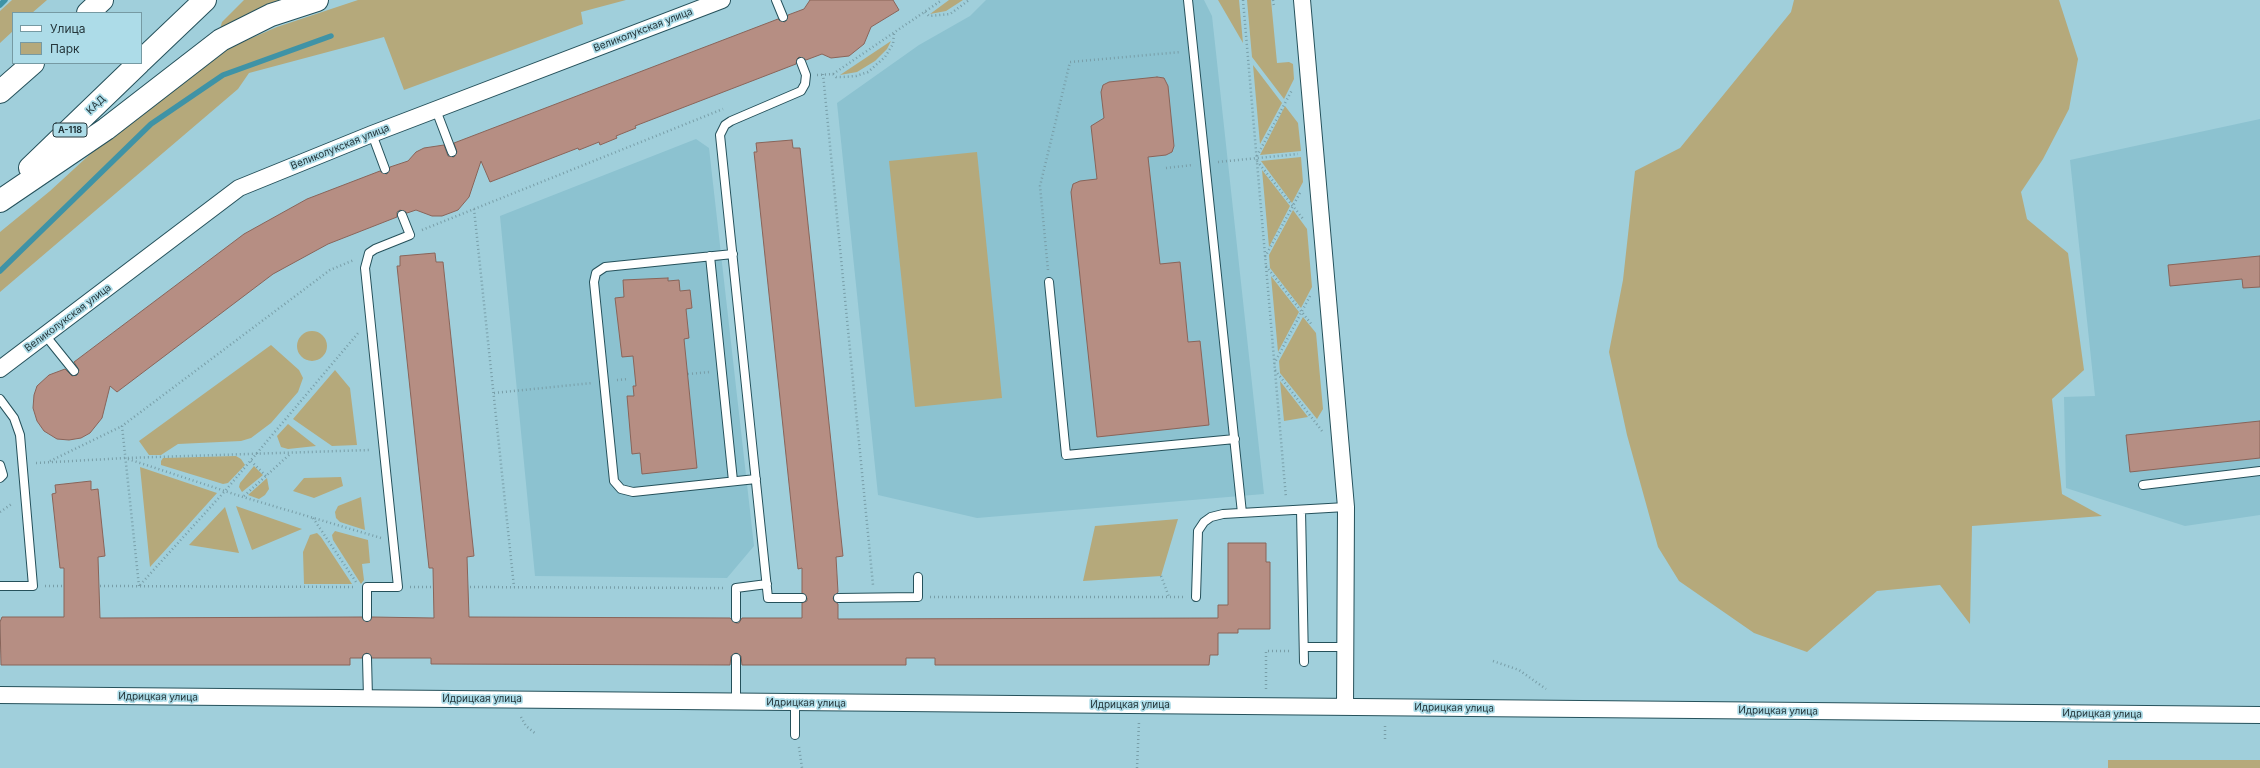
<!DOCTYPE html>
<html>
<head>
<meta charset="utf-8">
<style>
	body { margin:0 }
	#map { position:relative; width:2260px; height:768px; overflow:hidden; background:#a0cfdb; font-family:Inter,sans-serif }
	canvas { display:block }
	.legend { position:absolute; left:12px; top:12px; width:130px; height:52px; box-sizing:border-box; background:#addce8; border:1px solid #769aa3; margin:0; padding:5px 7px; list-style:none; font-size:12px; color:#24363b }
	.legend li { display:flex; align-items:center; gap:8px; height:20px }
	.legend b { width:20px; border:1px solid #769aa3 }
</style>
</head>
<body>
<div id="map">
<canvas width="2260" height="768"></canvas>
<ul class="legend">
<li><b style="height:5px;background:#fff"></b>Улица</li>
<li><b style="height:11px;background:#b5a97b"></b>Парк</li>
</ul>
</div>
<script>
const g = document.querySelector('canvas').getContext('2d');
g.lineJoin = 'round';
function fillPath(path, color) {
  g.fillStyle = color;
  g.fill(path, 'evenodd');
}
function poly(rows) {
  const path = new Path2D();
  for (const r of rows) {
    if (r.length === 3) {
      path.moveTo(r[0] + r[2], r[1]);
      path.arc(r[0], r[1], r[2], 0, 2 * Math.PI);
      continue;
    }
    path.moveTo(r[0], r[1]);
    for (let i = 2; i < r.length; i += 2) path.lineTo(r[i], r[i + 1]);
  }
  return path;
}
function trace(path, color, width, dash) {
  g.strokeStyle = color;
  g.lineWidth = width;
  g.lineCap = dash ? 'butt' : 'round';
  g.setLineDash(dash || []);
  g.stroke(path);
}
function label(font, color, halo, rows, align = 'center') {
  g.font = font + ' Inter,sans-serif';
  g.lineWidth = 3.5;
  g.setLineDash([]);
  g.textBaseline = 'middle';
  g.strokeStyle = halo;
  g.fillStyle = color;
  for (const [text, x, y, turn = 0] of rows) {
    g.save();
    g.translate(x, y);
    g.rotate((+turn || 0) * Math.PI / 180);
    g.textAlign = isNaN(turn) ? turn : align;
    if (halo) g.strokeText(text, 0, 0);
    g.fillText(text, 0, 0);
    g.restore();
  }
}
fillPath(poly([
	[986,0,1204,0,1212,16,1264,494,977,518,878,495,837,103,919,45,970,16],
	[2260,119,2260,515,2185,526,2066,488,2064,397,2095,396,2070,160],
	[696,139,709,148,754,546,727,578,535,576,500,216]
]), '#8cc2d0');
fillPath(poly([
	[12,0,47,0,32,13,13,13,13,31,0,43,0,11],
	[244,0,287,0,220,29,222,22],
	[358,0,626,0,581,12,583,24,404,90,384,37,249,73,238,89,0,292,0,232,50,191,99,146,197,66,240,43,277,27],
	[949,0,963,0,946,11,930,14],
	[1218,0,1239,0,1243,43],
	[1247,0,1271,0,1277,63,1289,62,1293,64,1294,79,1284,99,1252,57],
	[1794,0,2059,0,2078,59,2069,109,2043,159,2021,192,2027,219,2068,253,2084,370,2052,399,2062,494,2102,516,1972,526,1970,624,1940,585,1877,591,1807,652,1754,633,1679,581,1658,547,1627,435,1609,352,1623,280,1635,171,1680,148,1791,12],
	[891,41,887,49,875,61,857,72,840,75],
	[1253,65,1282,103,1260,144],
	[1285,106,1298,123,1301,151,1260,155],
	[977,152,1002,398,915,407,889,161],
	[1301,157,1303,182,1292,203,1261,161],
	[1262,170,1290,206,1269,247],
	[1293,210,1307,229,1312,287,1301,308,1270,268,1269,255],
	[1271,276,1299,312,1278,352],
	[1303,317,1316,333,1323,409,1317,419,1280,373,1279,361],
	[312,346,15],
	[271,345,299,370,303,378,298,392,271,423,251,438,241,441,178,444,161,455,149,455,139,441],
	[335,370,350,388,357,445,332,446,293,419],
	[1280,381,1308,417,1284,421],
	[288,424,316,446,288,449,281,447,277,436],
	[236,456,241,459,245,465,228,483,223,484,161,465,161,461,163,458],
	[254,466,263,475,242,492,239,487,240,483],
	[140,467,217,493,150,567],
	[341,477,343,486,314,498,293,491,304,478],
	[267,478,269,489,265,495,259,499,248,495],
	[361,497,365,530,340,522,336,518,335,512,338,506],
	[236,506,302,529,252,550],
	[225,507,239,553,189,545],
	[1178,519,1161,576,1083,581,1095,526],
	[335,531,368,540,370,563,362,564,364,580,361,584,333,540,332,535],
	[317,533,321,537,352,584,304,584,303,552,310,535],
	[2108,760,2260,760,2260,768,2108,768]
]), '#b5a97b');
trace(poly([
	[0,5,5,0],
	[0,271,151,124,223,75,331,36]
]), '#3f93a6', 5.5);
const building = poly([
	[810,0,893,0,899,10,871,27,864,44,849,56,831,58,822,54,806,60,799,57,797,59,796,64,635,126,636,128,616,136,617,138,600,145,599,142,579,150,578,148,490,182,481,161,469,197,458,210,442,216,432,216,416,210,407,213,400,210,397,212,397,217,328,244,273,274,117,392,110,386,102,418,90,433,81,438,69,440,57,439,44,431,37,421,33,408,34,395,37,386,49,375,65,369,72,376,77,375,79,370,74,362,244,234,307,199,380,171,387,174,390,167,408,161,416,152,424,148,444,145,448,156,454,157,457,152,454,143,778,19,785,22,788,15,804,9,810,0],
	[1157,77,1164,78,1168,86,1174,146,1172,152,1166,155,1148,157,1160,264,1180,262,1188,342,1200,341,1209,425,1097,437,1071,192,1073,184,1080,181,1097,179,1091,126,1104,118,1101,92,1103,85,1109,82,1157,77],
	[792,140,793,148,800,148,843,556,836,557,838,592,833,598,834,601,838,604,838,619,1218,618,1218,605,1228,605,1228,543,1266,543,1266,562,1270,562,1270,629,1238,629,1238,633,1218,633,1218,655,1210,655,1209,665,935,665,935,658,906,658,906,665,742,665,741,656,736,653,731,656,730,665,431,664,431,658,372,658,367,653,364,654,362,658,350,658,350,665,1,665,0,622,2,617,64,617,64,568,60,568,52,494,56,493,55,485,91,481,91,490,98,489,105,556,98,557,100,618,362,617,367,622,372,617,434,618,433,568,429,568,397,266,400,266,400,256,435,253,436,262,443,262,474,556,467,557,469,617,730,618,736,623,739,623,742,618,802,618,802,603,807,601,807,598,802,593,802,568,798,569,754,152,757,152,756,143,792,140],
	[2260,256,2260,287,2243,288,2242,279,2170,286,2168,265,2260,256],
	[668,278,668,281,679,280,680,291,690,290,692,308,686,309,689,338,684,339,697,468,642,474,640,453,632,454,627,396,634,396,633,386,636,386,633,356,622,357,615,298,624,297,623,280,668,278],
	[2260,421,2260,458,2130,472,2126,435,2260,421]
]);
fillPath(building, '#b68e83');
trace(building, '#896459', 1);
const lane = poly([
	[776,0,783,17],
	[1188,0,1242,513],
	[801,62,806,75,805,84,801,91,731,121,725,125,720,135,768,598,802,598],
	[436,110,452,152],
	[372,134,385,169],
	[733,254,605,267,596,273,594,282,614,481,621,489,633,492,756,479],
	[710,256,733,481],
	[1049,282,1066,455,1235,439],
	[45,335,74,371],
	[0,399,14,418,20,435,33,586,0,586],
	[0,465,3,475,0,478],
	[2143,485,2260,471],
	[1301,510,1304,662],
	[1196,597,1198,531,1204,522,1211,517,1223,514,1346,507],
	[838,598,918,597,918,577],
	[367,617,367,587,398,587,365,268,369,253,375,249,410,235,402,215],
	[736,618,736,588,767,584],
	[1304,647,1345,647],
	[367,658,368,698],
	[736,658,736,702],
	[795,703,795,735]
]);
const street = poly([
	[1302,0,1346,507,1345,707],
	[0,369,239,188,372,134,722,0],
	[0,695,2260,715]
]);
const highway = poly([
	[88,13,102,0],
	[141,61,205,0],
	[0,92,33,63],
	[30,168,139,63],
	[0,201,106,129,221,40,271,15,317,0]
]);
trace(lane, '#25515b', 10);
trace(street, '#25515b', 18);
trace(highway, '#25515b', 24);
trace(poly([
	[1243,0,1286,498],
	[1273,0,1274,7],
	[925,12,929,16,950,14,969,0],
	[823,74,873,585],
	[833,74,836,77,843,77,856,76,868,72,885,57,893,44,894,33],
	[817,75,833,74,942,0],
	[1257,156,1292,90],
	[1257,161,1304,220],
	[1218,162,1298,154],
	[1166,168,1193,165],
	[474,209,514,587],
	[422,230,723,109],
	[1265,257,1301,191],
	[1266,266,1312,325],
	[1048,270,1040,186,1070,62,1181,52],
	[1274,364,1310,296],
	[1275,370,1322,431],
	[688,374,710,372],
	[617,380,628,379],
	[494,393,592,383],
	[128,459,243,497,381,538],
	[50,461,122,426],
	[251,461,266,476],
	[36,463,126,458,370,450],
	[244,496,290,454],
	[0,512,13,503],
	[313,518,356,582],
	[1161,576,1169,597],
	[140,585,225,491,359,332],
	[45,586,64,586],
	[100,586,354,587],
	[139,586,122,426,330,270,354,260],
	[410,587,433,587],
	[470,587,724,588],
	[930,597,1183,597],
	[1493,661,1519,670,1546,689],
	[1266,689,1266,651,1289,651,1289,650],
	[521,717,526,726,536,734],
	[1385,739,1385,724],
	[799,747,802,768],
	[1137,768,1139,722]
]), '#789ea8', 2.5, [1, 3]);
trace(lane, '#fff', 8);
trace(street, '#fff', 16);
trace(highway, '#fff', 22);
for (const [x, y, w] of [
	[70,130,34]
]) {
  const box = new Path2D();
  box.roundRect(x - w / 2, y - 7, w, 14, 3);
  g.fillStyle = '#addce8';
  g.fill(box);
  trace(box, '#24363b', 1);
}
label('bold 9px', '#24363b', null, [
	["А-118",70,130]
]);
label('10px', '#24363b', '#addce8', [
	["Великолукская улица",643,30,-21],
	["КАД",96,105,-44],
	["Великолукская улица",340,147,-22],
	["Великолукская улица",68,318,-37],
	["Идрицкая улица",158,697,1],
	["Идрицкая улица",482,699],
	["Идрицкая улица",806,703,1],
	["Идрицкая улица",1130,705],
	["Идрицкая улица",1454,708,1],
	["Идрицкая улица",1778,711,1],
	["Идрицкая улица",2102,714,1]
]);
</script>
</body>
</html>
